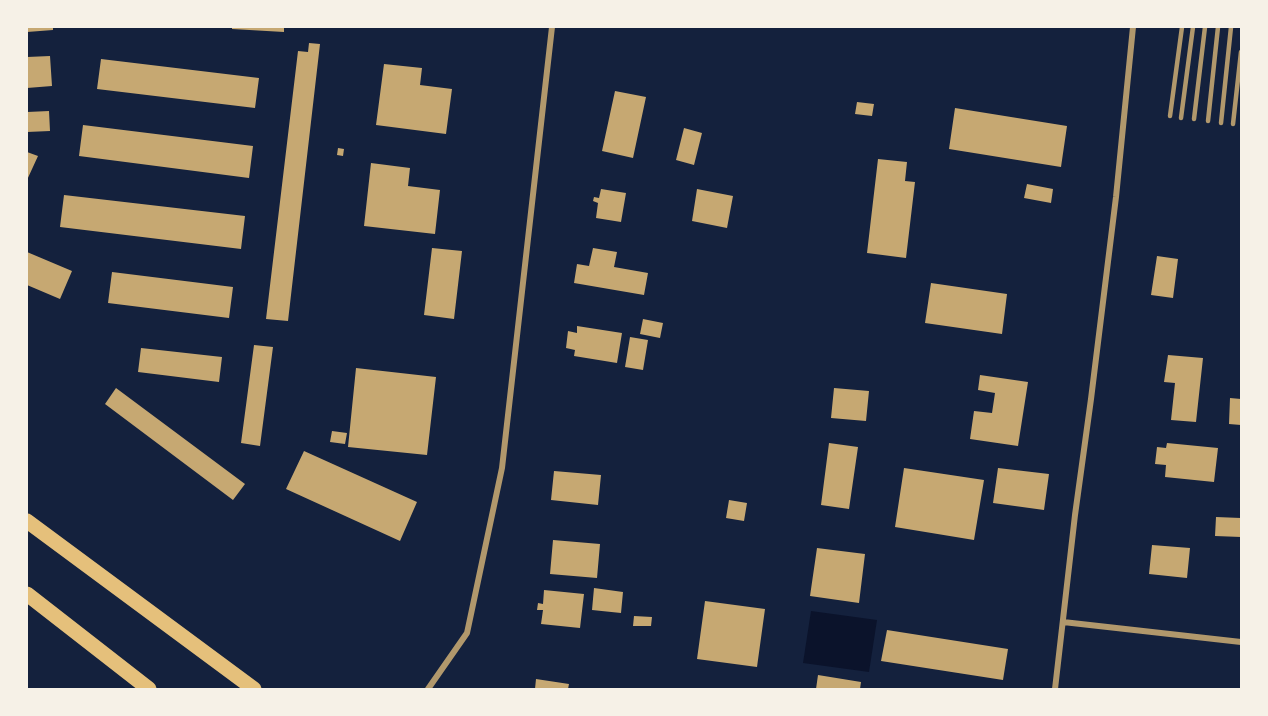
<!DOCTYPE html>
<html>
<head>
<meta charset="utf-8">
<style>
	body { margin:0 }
	#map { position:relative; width:1268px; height:716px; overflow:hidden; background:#14213d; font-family:Literata,serif }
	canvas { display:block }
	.frame { position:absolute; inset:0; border:28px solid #f6f1e7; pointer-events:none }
</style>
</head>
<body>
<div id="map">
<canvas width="1268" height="716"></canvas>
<div class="frame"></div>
</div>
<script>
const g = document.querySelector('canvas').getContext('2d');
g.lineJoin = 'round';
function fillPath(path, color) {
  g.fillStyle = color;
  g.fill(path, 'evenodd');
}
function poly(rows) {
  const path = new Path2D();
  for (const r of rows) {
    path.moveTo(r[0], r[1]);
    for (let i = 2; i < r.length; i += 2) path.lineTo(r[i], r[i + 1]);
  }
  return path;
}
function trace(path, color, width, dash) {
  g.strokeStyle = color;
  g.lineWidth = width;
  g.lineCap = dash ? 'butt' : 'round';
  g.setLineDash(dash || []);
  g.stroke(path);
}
fillPath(poly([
	[811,611,877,620,869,672,803,663]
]), '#0b132b');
fillPath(poly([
	[27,27,53,27,53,30,27,32],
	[232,27,284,27,284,32,232,29],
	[309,43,320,44,288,321,266,319,298,51,308,52],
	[50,56,52,86,27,88,27,57],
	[101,59,259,78,255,108,97,89],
	[384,64,422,68,420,85,452,89,446,134,376,125],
	[615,91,646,97,633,158,602,151],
	[857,102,874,104,872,116,855,114],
	[955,108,1067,126,1061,167,949,149],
	[49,111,50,131,27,132,27,112],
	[83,125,253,146,249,178,79,156],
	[684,128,702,133,694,165,676,160],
	[338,148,344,149,343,156,337,155],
	[27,152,38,156,27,180],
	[878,159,907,162,905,181,915,182,906,258,867,253],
	[371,163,410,168,408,186,440,190,435,234,364,226],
	[1027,184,1053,189,1051,203,1024,198],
	[601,189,626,193,621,222,596,218,598,203,593,201,594,197,599,198],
	[697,189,733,196,727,228,692,221],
	[64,195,245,216,241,249,60,227],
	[432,248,462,251,454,319,424,315],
	[593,248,617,252,614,267,648,273,644,295,574,283,577,264,589,266],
	[27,252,72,271,60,299,27,285],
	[1157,256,1178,259,1173,298,1151,295],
	[112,272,233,287,229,318,108,303],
	[931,283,1007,294,1002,334,925,323],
	[643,319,663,323,660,338,640,334],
	[577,326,622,333,617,363,574,356,575,350,566,348,568,331,577,333],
	[630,337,648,340,643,370,625,367],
	[254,345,273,347,260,446,241,443],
	[141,348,222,357,219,382,138,372],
	[1168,355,1203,358,1196,422,1171,420,1175,383,1164,382],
	[356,368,436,377,427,455,348,447],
	[980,375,1028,382,1018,446,970,439,974,411,992,413,995,393,978,390],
	[116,388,245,484,233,500,105,404],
	[834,388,869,391,866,421,831,418],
	[1230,398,1241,399,1241,425,1229,424],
	[332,431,347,433,345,444,330,442],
	[829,443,858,447,849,509,821,505],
	[1167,443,1218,448,1214,482,1165,477,1166,465,1155,464,1157,447,1166,448],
	[304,451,417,502,400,541,286,489],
	[904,468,984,480,974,540,895,527],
	[998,468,1049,474,1044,510,993,503],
	[554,471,601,475,598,505,551,500],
	[729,500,747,503,744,521,726,518],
	[1216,517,1241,518,1241,537,1215,536],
	[553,540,600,544,597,578,550,574],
	[1152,545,1190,548,1187,578,1149,574],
	[817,548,865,554,859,603,810,596],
	[594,588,623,592,621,613,592,610],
	[544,590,584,594,580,628,541,624,543,610,537,610,538,603,543,604],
	[705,601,765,609,757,667,697,659],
	[634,616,652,617,651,626,633,626],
	[887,630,1008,649,1003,680,881,661],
	[818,675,861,682,860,689,816,689],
	[536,679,569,684,568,689,535,689]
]), '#c6a872');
trace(poly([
	[1170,116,1182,27],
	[1181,118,1193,27],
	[1194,119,1205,27],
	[1208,121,1218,27],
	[1221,123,1231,27],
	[1233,124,1241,52]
]), '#b1986c', 4.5);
trace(poly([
	[1063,622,1241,642],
	[428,689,467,633,502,468,552,27],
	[1055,689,1075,515,1091,399,1116,197,1133,27]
]), '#b1986c', 6);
trace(poly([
	[27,521,254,689],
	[27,594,149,689]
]), '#e5c07b', 15);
</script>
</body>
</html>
